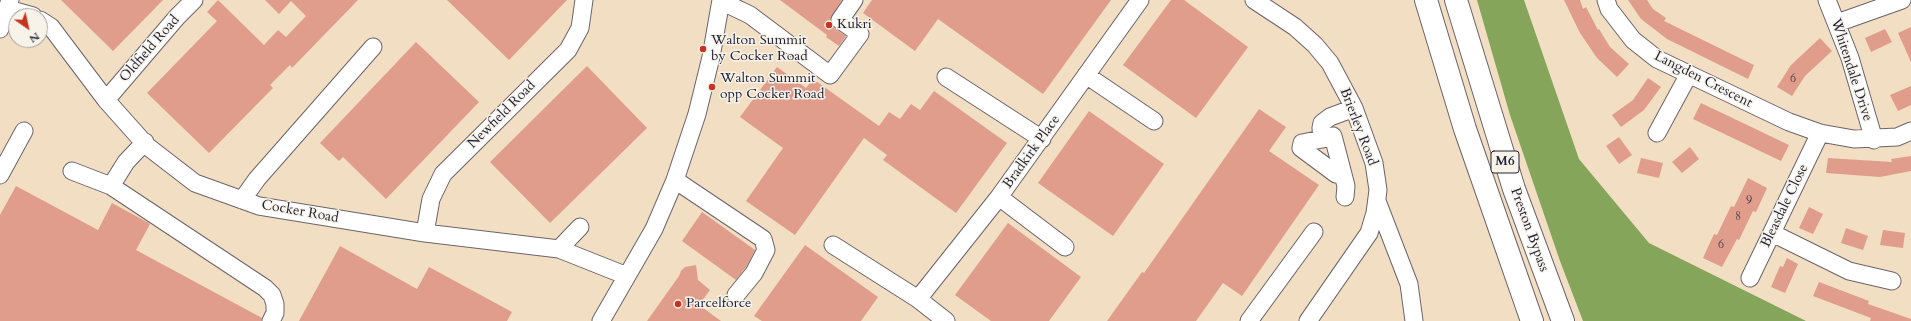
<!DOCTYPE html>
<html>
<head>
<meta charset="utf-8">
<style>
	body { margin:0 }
	#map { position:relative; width:1911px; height:321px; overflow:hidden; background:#f2dec2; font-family:Cardo,serif }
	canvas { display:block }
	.north { position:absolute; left:8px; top:8px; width:40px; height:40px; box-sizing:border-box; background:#f7f3e8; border:1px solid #a29fa3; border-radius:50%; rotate:146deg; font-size:11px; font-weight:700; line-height:16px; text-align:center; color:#22223b }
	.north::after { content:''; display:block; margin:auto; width:14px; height:18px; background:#c8321e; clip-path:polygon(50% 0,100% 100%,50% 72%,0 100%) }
</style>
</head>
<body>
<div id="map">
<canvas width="1911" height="321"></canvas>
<div class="north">N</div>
</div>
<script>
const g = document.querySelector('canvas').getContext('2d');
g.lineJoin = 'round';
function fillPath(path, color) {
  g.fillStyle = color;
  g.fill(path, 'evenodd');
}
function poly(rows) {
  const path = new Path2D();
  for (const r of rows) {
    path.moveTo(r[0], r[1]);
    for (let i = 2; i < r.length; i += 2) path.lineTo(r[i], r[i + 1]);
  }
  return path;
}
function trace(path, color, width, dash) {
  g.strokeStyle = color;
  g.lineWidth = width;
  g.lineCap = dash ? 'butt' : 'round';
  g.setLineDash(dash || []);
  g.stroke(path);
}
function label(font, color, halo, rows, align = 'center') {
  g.font = font + ' Cardo,serif';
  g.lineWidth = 3;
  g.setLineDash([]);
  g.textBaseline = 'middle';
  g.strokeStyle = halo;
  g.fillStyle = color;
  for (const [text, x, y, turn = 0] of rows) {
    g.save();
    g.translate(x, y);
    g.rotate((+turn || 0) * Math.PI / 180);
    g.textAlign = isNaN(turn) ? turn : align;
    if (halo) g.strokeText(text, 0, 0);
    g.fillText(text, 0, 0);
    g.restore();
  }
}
fillPath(poly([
	[1477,0,1524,0,1579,159,1649,243,1806,321,1583,321,1560,261,1510,115]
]), '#84a55a');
fillPath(poly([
	[61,0,163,0,113,51],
	[218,0,264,45,278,30,286,37,306,16,291,1,279,14,265,0,358,0,292,68,290,65,270,85,273,88,209,153,147,93,217,21,207,12],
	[447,0,567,0,509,60],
	[780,0,842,0,830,20,834,28,846,36,839,46,826,37,827,35],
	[872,0,1111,0,1043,94,938,19,915,51,863,13],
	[1171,0,1184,0,1248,47,1196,118,1123,65],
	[1564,0,1580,0,1583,9,1586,7,1598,30,1599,29,1610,47,1629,64,1617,77,1597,58,1580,33],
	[1628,0,1647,0,1653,9,1666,18,1664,21,1754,65,1748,79,1667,39,1641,19],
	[1911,27,1911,62,1898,33],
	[1885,29,1892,42,1871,52,1865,38],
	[1820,38,1832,51,1805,76,1792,96,1777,87,1791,65],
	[416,42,479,102,386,199,343,157,339,161,320,143],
	[587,66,647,128,550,223,490,162],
	[777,67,806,88,813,79,879,126,889,112,900,119,911,104,920,110,934,91,1007,143,956,213,883,160,887,155,864,138,795,235,746,201,783,148,740,117],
	[1648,78,1661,87,1644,110,1621,127,1612,115,1633,100],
	[1911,86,1911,105,1898,111,1890,95],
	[1701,103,1789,145,1781,161,1693,119],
	[1259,109,1286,127,1269,151,1319,185,1242,296,1223,283,1196,321,1107,321,1142,272,1144,273],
	[1089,111,1164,164,1113,236,1038,183],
	[1619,137,1632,155,1619,164,1606,146],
	[1690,147,1699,159,1682,173,1672,162],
	[1911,156,1911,171,1880,177,1826,173,1828,158,1892,162,1891,159],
	[1641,158,1663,163,1659,178,1637,173],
	[1748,178,1767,188,1756,212,1753,211,1739,240,1737,239,1722,267,1703,258,1714,234,1717,235,1731,206,1734,207],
	[16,186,98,230,112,203,147,222,150,224,136,250,262,318,261,321,0,321,0,215],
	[1809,207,1823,214,1813,234,1799,228],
	[702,212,755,250,746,267,736,280,682,241],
	[1008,223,1081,277,1049,321,991,321,955,295],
	[1846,228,1868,236,1863,250,1841,243],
	[1883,230,1905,233,1903,248,1880,245],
	[805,245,878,297,861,321,762,321,754,316],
	[340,246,417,289,429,267,512,312,507,321,299,321],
	[1787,258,1798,264,1785,293,1771,287,1780,266,1783,267],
	[696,265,698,280,710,290,699,305,721,321,647,321,679,276,681,271,685,267],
	[1819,282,1869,301,1868,304,1911,319,1911,321,1870,321,1871,318,1813,296]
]), '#e09d8c');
const minor = poly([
	[1254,0,1295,27,1315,45,1330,63,1354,108,1374,163,1378,190,1375,213,1369,233,1308,321],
	[1606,0,1609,9,1633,40,1657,59,1789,122,1820,133,1854,139,1897,137,1911,131],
	[1827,0,1850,58,1874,140],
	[721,1,750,15,830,75,860,34,840,20,854,0],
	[8,9,33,16],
	[40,20,51,27,106,100,147,146,195,183,259,206,425,233,559,249,627,276],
	[1837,23,1902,0],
	[0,29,10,0],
	[1086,75,1154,121],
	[946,77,1042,139],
	[106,100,177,17,194,0],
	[1657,133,1689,74],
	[1322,139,1302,143,1301,148,1336,174,1343,175],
	[145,142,126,162,111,186,265,288,272,295,275,304,275,313,271,321],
	[72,171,111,186],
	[0,175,24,131],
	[675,180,763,239,766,250,754,273,736,295],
	[999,197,1065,247],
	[1345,197,1346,186,1333,136,1322,139,1321,128,1322,123,1330,117,1354,108],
	[242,200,257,179,373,47],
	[1377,201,1409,284,1414,321],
	[425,233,431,199,443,174,568,50,580,28,584,0],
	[1772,233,1849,271,1892,281],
	[833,245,918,299,946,321],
	[559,249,580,227],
	[1750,278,1820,133],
	[918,299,999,197,1140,0],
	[601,321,654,229,675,180,697,114,711,57,721,0],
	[1249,321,1314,232]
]);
const highway = poly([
	[1426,0,1465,129,1532,321],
	[1456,0,1514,189,1563,321]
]);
trace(minor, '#6b646a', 19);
trace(highway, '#6b646a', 24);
trace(minor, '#fff', 17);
trace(highway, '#fff', 22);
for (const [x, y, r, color] of [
	[829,25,4,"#c8321e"],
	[703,49,4,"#c8321e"],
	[712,87,4,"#c8321e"],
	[678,304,4,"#c8321e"]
]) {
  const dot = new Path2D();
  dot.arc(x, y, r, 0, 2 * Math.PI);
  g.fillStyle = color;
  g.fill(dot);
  trace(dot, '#f7f3e8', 1.5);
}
label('12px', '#52414f', null, [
	["6",1793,79],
	["9",1749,201],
	["8",1738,217],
	["6",1721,245]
]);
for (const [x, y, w] of [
	[1505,162,28]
]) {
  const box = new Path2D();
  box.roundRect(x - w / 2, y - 11, w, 22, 3);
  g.fillStyle = '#f7f3e8';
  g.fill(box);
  trace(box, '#22223b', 1);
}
label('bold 13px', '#22223b', null, [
	["M6",1505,162]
]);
label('14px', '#22223b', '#f7f3e8', [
	["Kukri",837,25],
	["Walton Summit",711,41],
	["by Cocker Road",711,57],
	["Walton Summit",720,79],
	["opp Cocker Road",720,95],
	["Parcelforce",686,304]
], 'left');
label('14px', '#22223b', '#f7f3e8', [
	["Oldfield Road",150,49,-49],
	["Whitendale Drive",1851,70,72],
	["Langden Crescent",1703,80,27],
	["Newfield Road",502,115,-45],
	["Brierley Road",1358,127,69],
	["Bradkirk Place",1032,152,-54],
	["Bleasdale Close",1785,206,-64],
	["Cocker Road",300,212,10],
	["Preston Bypass",1529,230,70]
]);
</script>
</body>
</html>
